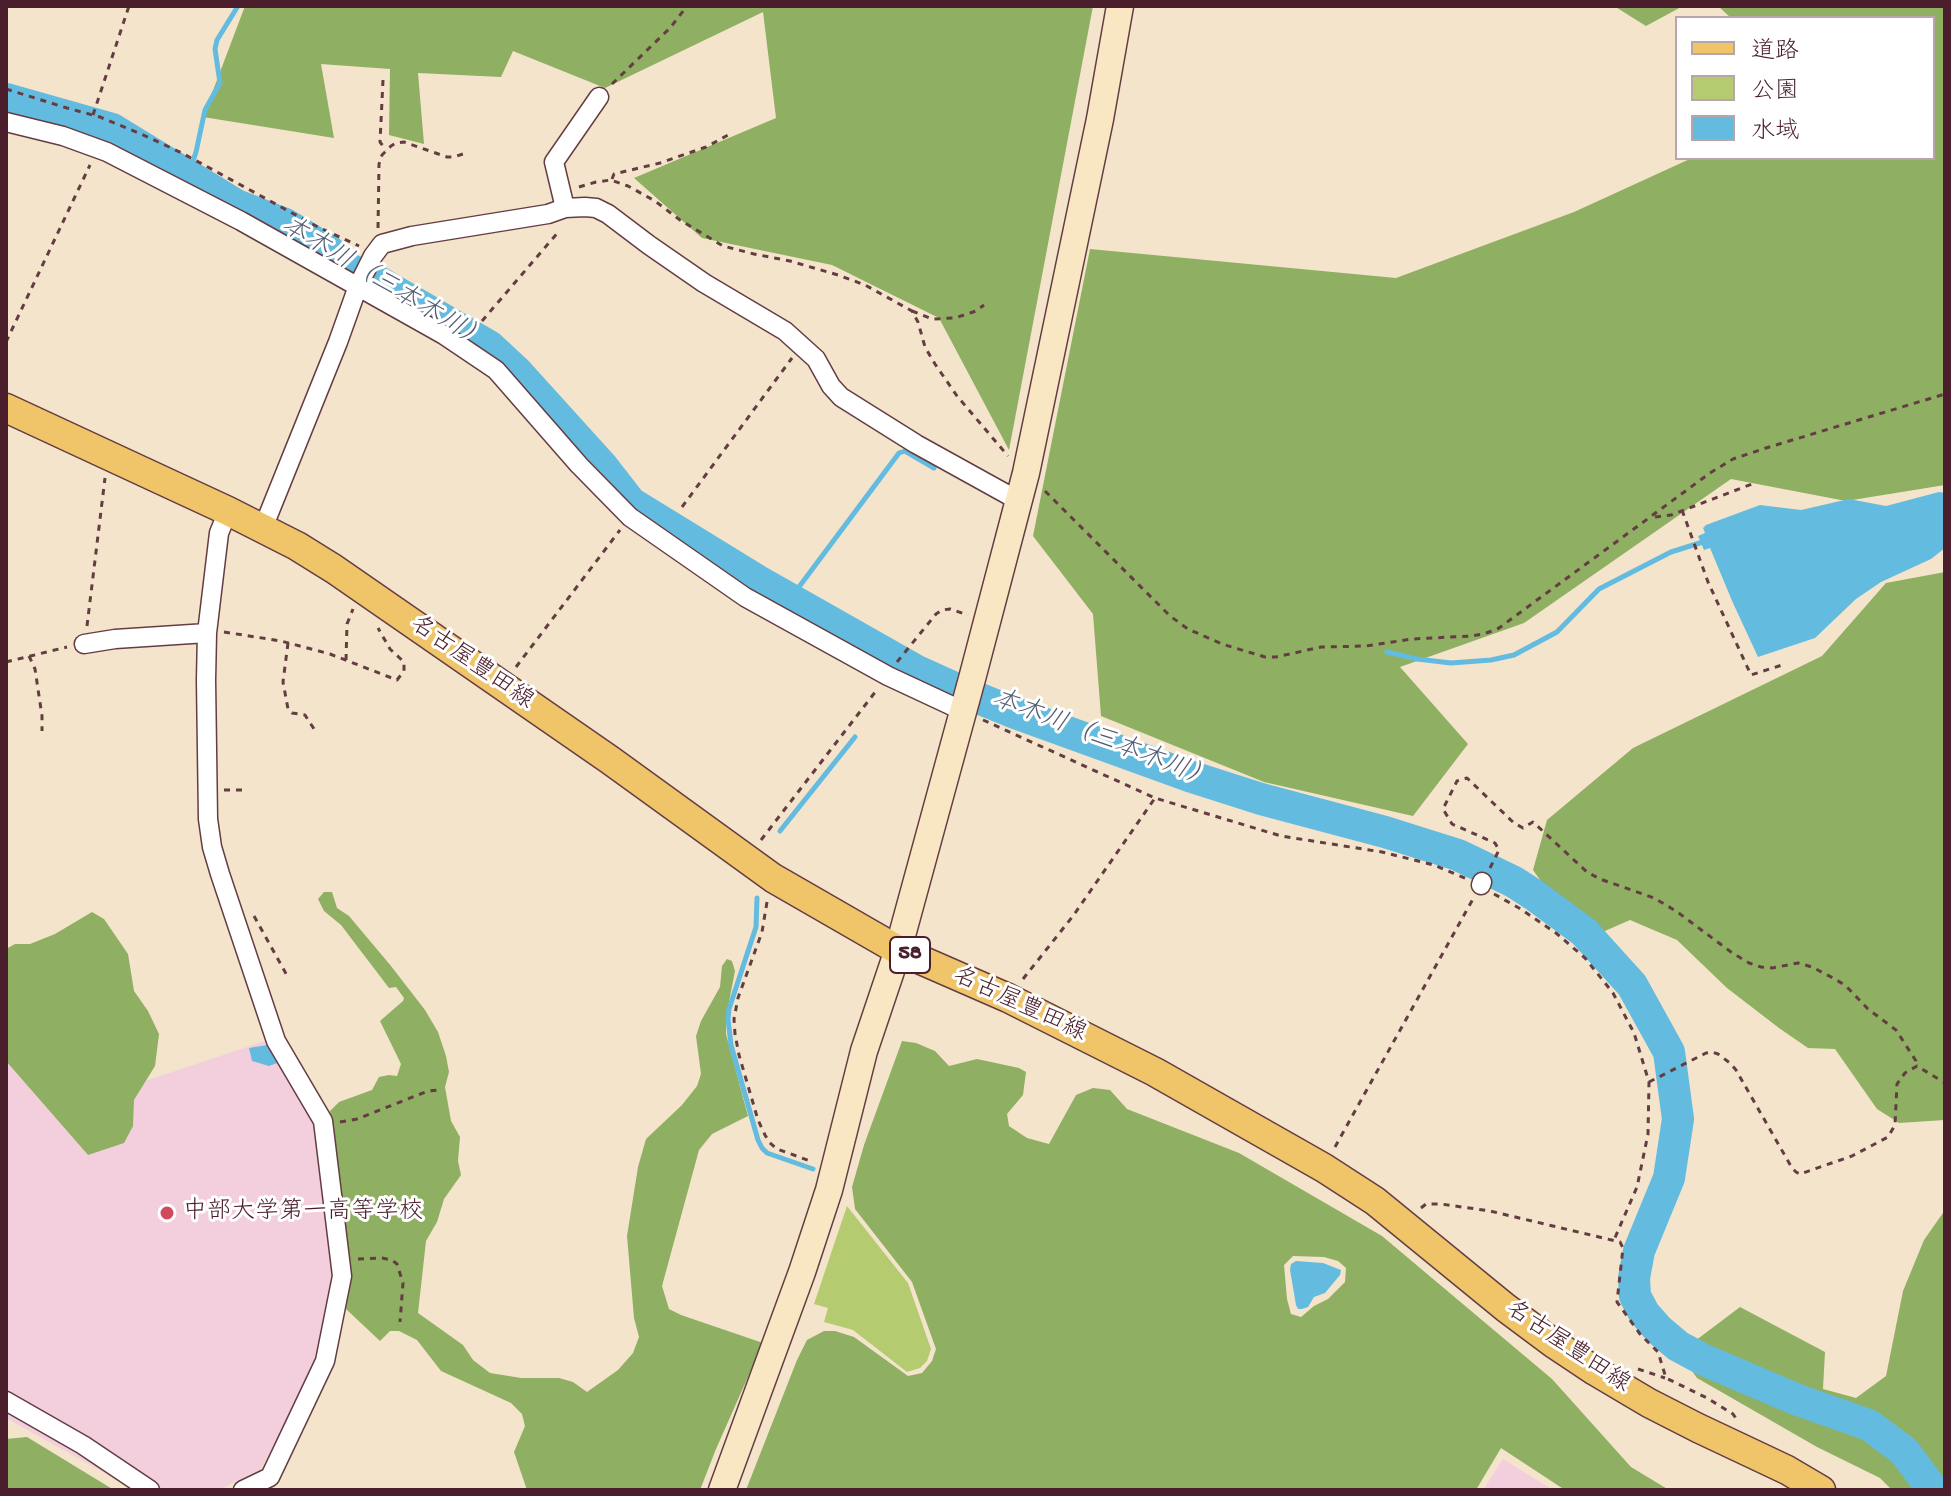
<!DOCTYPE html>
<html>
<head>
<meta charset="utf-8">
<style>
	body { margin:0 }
	#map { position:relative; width:1951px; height:1496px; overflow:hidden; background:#f4e4cb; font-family:"Gochi Hand","Klee One",sans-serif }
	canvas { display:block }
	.frame { position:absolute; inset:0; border:8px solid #4a1f2b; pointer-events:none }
	.legend { position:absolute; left:1675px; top:16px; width:260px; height:144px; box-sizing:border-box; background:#fff; border:2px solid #b7a5aa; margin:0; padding:10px 14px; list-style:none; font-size:24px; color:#4a1f2b }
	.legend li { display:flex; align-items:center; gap:16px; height:40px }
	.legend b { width:40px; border:2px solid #b7a5aa }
</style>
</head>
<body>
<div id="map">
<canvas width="1951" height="1496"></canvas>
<div class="frame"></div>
<ul class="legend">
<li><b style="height:10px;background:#f0c469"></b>道路</li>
<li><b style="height:22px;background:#b4cb6f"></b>公園</li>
<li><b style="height:22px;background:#63bbe0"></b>水域</li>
</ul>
</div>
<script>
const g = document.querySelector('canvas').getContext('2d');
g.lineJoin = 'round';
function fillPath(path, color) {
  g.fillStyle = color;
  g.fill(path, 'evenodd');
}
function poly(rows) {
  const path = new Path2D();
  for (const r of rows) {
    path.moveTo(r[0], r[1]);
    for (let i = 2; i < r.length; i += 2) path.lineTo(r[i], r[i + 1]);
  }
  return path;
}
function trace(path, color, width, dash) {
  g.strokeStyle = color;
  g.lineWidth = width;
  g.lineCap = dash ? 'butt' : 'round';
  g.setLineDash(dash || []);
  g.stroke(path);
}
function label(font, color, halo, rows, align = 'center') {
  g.font = font + ' "Gochi Hand","Klee One",sans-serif';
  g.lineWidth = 6;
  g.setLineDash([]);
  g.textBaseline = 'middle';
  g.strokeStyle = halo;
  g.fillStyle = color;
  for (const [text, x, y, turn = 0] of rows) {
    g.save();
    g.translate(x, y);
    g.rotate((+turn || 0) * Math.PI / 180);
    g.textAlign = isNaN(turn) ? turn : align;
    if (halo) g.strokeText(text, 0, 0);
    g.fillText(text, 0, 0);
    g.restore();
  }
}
fillPath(poly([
	[268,1040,318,1125,335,1271,316,1364,261,1469,219,1490,135,1490,6,1418,6,1061,88,1155,133,1126,134,1100,145,1081],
	[1503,1459,1553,1490,1483,1490]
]), '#f3cfde');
fillPath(poly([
	[847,1206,908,1283,931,1349,927,1361,920,1368,907,1372,853,1330,824,1322,828,1308,814,1304]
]), '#b4cb6f');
fillPath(poly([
	[245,6,1093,6,1009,450,939,318,832,265,702,238,634,178,776,118,763,12,605,88,513,51,501,77,418,73,424,144,389,135,390,69,321,64,334,138,203,117],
	[1614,6,1683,6,1646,26],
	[1718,6,1945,6,1945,485,1846,501,1731,479,1524,623,1400,667,1468,744,1413,816,1264,782,1101,716,1093,614,1033,536,1090,249,1396,278,1574,212,1692,158,1933,158,1933,18,1731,18],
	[1945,572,1945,1120,1899,1123,1877,1109,1835,1049,1808,1048,1779,1028,1727,988,1677,940,1630,920,1598,934,1550,894,1533,870,1547,820,1633,748,1822,656,1886,583],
	[324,892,332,892,337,908,349,916,391,966,425,1010,438,1032,446,1056,449,1072,445,1087,451,1121,460,1137,458,1161,461,1175,444,1199,437,1222,426,1241,418,1313,463,1345,473,1360,490,1373,521,1378,559,1378,573,1382,587,1392,618,1370,633,1353,639,1337,634,1318,627,1236,638,1167,646,1139,682,1105,697,1086,701,1074,696,1036,701,1021,720,987,722,966,727,959,732,961,735,971,726,1017,726,1034,748,1116,712,1134,699,1150,662,1286,669,1309,681,1315,763,1343,716,1449,700,1490,527,1490,514,1452,525,1426,522,1414,511,1403,441,1371,417,1340,399,1331,390,1331,380,1341,346,1309,349,1277,330,1111,339,1102,372,1090,379,1077,389,1075,397,1076,401,1064,380,1021,403,1001,404,998,396,987,389,988,341,925,324,911,318,899],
	[92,912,104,919,128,954,134,991,148,1011,159,1034,155,1066,134,1100,133,1126,124,1143,88,1155,6,1061,6,949,15,944,30,944,55,934],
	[902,1041,916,1043,935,1051,949,1066,977,1059,1019,1068,1026,1072,1023,1095,1007,1114,1009,1126,1027,1138,1049,1144,1076,1095,1093,1088,1110,1090,1127,1109,1239,1153,1382,1236,1552,1379,1631,1467,1669,1490,1565,1490,1501,1448,1476,1490,746,1490,797,1360,807,1340,824,1331,835,1331,854,1337,908,1376,922,1373,932,1361,936,1349,912,1282,855,1209,852,1187,864,1145],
	[1293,1256,1324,1257,1338,1261,1346,1268,1345,1282,1328,1299,1314,1306,1301,1317,1291,1314,1287,1299,1284,1265],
	[1945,1210,1945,1490,1892,1490,1880,1478,1817,1447,1697,1378,1679,1353,1740,1307,1825,1352,1823,1389,1856,1398,1886,1376,1903,1291,1924,1240],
	[27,1437,114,1490,6,1490,6,1439]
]), '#8faf62');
fillPath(poly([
	[1939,492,1945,493,1945,548,1931,559,1881,582,1856,599,1815,638,1758,657,1733,603,1710,548,1704,550,1698,536,1705,533,1703,528,1706,525,1760,505,1801,510,1849,499,1886,506],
	[267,1045,277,1063,269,1066,252,1061,249,1048],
	[1296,1261,1323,1263,1341,1270,1340,1275,1325,1293,1314,1297,1308,1307,1302,1309,1298,1309,1296,1305,1290,1270,1291,1264]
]), '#63bbe0');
trace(poly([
	[188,176,196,152,205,110,220,83,215,49,217,40,238,6],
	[790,599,899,453,905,451,934,468],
	[1387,652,1417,659,1451,663,1491,660,1514,655,1557,632,1599,589,1671,552,1706,541],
	[780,831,855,737],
	[757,898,756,927,729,1009,728,1019,731,1045,758,1140,762,1148,767,1153,813,1169]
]), '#63bbe0', 5);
trace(poly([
	[6,99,112,129,236,205,285,224,329,251,349,269,379,282,489,346,517,372,603,467,631,503,758,581,915,670,968,694,1015,713,1189,776,1261,799,1385,832,1458,855,1514,882,1534,895,1584,932,1632,985,1669,1052,1678,1119,1669,1178,1639,1251,1634,1278,1635,1296,1644,1313,1659,1330,1678,1346,1704,1360,1798,1400,1869,1425,1904,1451,1933,1490]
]), '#63bbe0', 32);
const street = poly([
	[6,122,63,136,107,152,241,221,444,335,496,370,579,465,630,517,745,597,888,676,963,711],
	[565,208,554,162,599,97],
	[228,511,219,533,207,633,206,680,208,819,212,847,220,874,276,1041,323,1121,342,1276,325,1361,270,1477,243,1490],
	[263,528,338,342,358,286,373,256,382,244,412,236,548,214,565,208,585,207,596,208,608,214,649,245,704,283,785,331,816,359,831,386,841,397,916,444,1019,501],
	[84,644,115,639,207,633],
	[1481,885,1482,882],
	[6,1401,83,1445,150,1490]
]);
const secondary = poly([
	[722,1490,802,1272,829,1190,864,1051,898,950,973,675,1026,473,1100,119,1120,6]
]);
const primary = poly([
	[6,408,228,511,297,546,334,569,610,760,773,878,898,950,1008,998,1155,1072,1324,1168,1375,1201,1506,1308,1553,1343,1595,1371,1649,1403,1698,1428,1787,1470,1821,1490]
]);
trace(street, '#643d43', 21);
trace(secondary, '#643d43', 29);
trace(primary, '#643d43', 31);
trace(poly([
	[383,80,380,142,386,150],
	[612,84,670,28,687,6],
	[6,89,67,108,100,117,141,134,182,153,316,226,359,246],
	[93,115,129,6],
	[612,179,614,174,660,163,706,147,730,134],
	[579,187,596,182,611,180,628,186,655,201,680,220,723,246,754,254,790,261,838,275,865,285,912,311,918,322,925,347,935,364,957,396,1008,456],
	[378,228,379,164,382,155,391,146,396,143,404,142,447,157,454,157,466,153],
	[912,311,932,319,955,318,976,311,984,305],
	[482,321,560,230],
	[6,342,90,165],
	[1045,491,1170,616,1188,629,1222,644,1265,657,1276,657,1321,647,1366,646,1412,639,1471,636,1484,634,1499,628,1710,473,1733,459,1766,448,1945,394],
	[682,507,792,358],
	[1682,510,1708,582,1751,675,1785,664],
	[1655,517,1671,515,1752,484],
	[87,626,105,478],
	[224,632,281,641,330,654,397,680,404,671,404,662,390,649,378,628],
	[288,643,283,682,288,709,292,713,305,715,314,729],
	[29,656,35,669,42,716,42,731],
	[346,660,347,624,353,609],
	[6,662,67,647],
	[897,662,936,614,942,610,950,609,968,615],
	[516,667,620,530],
	[983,720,1155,798,1281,836,1382,852,1434,865,1467,879],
	[224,790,244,790],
	[761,840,876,691],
	[1490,868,1499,850,1495,843,1452,824,1443,809,1457,781,1467,778,1514,823,1523,828,1533,822,1587,872,1600,879,1654,898,1676,911,1731,952,1749,963,1761,967,1772,968,1798,963,1812,967,1835,979,1846,986,1868,1009,1896,1030,1916,1061,1917,1066],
	[1494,894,1519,908,1556,933,1585,958,1613,993,1634,1033,1649,1082,1648,1134,1637,1187,1614,1240],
	[767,902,762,932,738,998,734,1019,735,1034,739,1055,758,1120,765,1135,769,1142,777,1149,813,1162],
	[254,916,289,979],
	[1023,979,1073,916,1155,798],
	[1649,1082,1706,1053,1712,1052,1718,1054,1730,1063,1736,1070,1792,1168,1796,1172,1800,1174,1852,1156,1888,1137,1895,1125,1897,1084,1905,1073,1917,1066,1945,1083],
	[340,1122,357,1119,428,1091,439,1090],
	[1335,1147,1473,899],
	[1421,1208,1426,1204,1441,1204,1490,1211,1620,1242,1623,1248,1617,1302,1640,1334,1658,1352,1666,1378,1707,1398,1733,1414,1737,1420],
	[358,1259,382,1258,392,1260,397,1264,403,1283,400,1322],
	[1638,1369,1665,1378]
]), '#643d43', 3, [6, 6]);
trace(street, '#fff', 18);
trace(secondary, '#f9e7c3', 26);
trace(primary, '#f0c469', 28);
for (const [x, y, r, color] of [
	[167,1213,8,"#d1495b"]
]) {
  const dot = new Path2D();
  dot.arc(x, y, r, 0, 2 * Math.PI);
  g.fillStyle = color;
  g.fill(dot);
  trace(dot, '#fff', 3);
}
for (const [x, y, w] of [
	[910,955,40]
]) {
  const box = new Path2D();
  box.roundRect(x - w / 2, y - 18, w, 36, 6);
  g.fillStyle = '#fff';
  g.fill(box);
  trace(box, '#4a1f2b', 2);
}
label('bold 22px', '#4a1f2b', null, [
	["58",910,955]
]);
label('24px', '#4a1f2b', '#fff', [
	["名古屋豊田線",471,664,35],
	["名古屋豊田線",1019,1006,25],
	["名古屋豊田線",1567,1348,34]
]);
label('24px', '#4a1f2b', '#fff', [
	["中部大学第一高等学校",183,1213]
], 'left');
label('italic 26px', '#545d73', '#fff', [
	["本木川（三本木川）",383,285,31],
	["本木川（三本木川）",1102,741,21]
]);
</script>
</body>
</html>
